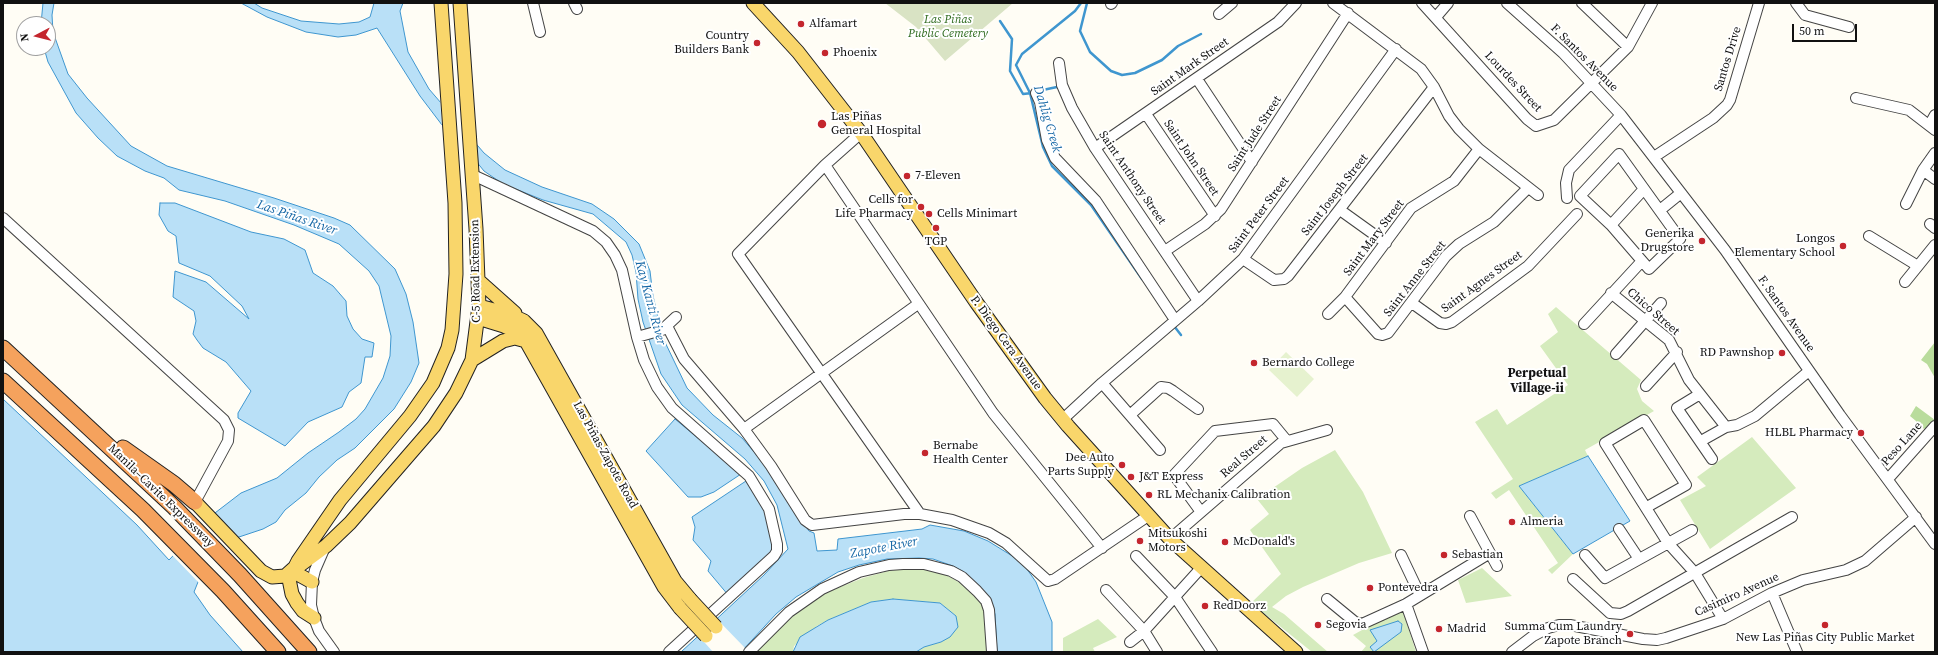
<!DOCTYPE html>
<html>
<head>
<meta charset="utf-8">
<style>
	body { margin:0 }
	#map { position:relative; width:1938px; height:655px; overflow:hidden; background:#fffdf5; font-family:"Source Serif 4",serif }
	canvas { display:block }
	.frame { position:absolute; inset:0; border:4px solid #111; pointer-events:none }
	.north { position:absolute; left:16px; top:16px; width:40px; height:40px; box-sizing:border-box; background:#fff; border:1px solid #a0a0a0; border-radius:50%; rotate:263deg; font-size:11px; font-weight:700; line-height:16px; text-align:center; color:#111 }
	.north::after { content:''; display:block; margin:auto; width:14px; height:18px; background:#c4262e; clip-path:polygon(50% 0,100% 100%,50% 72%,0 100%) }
	.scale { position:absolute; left:1792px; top:24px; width:65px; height:18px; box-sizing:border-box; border:2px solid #111; border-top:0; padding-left:5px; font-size:12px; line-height:14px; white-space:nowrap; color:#111; -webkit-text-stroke:3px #fff; paint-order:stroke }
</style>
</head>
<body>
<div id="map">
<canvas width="1938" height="655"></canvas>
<div class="frame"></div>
<div class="north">N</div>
<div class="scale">50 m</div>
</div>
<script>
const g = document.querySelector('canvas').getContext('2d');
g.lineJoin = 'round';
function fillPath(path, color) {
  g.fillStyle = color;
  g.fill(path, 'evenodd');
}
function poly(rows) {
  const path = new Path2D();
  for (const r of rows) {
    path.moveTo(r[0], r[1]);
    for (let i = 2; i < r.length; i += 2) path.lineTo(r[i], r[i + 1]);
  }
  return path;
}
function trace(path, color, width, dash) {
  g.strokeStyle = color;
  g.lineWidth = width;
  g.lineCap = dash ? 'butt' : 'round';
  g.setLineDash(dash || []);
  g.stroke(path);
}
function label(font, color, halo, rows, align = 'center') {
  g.font = font + ' "Source Serif 4",serif';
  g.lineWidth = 4;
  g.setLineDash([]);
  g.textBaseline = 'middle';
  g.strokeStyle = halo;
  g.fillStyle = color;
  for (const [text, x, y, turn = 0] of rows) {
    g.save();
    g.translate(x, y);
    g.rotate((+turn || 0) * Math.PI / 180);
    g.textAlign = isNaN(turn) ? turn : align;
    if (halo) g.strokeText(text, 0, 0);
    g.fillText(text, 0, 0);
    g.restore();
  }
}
fillPath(poly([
	[1556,307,1641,380,1637,389,1642,401,1654,411,1585,450,1588,456,1519,486,1573,554,1552,574,1548,570,1558,563,1509,490,1496,499,1491,493,1513,479,1475,422,1497,409,1507,425,1568,385,1540,346,1558,332,1548,314],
	[1752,437,1796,488,1710,549,1680,500,1706,486,1697,477],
	[1335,450,1363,492,1392,553,1359,563,1303,587,1286,596,1272,607,1284,614,1328,652,1312,652,1251,603,1281,574,1250,530,1269,514,1257,499,1302,468],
	[1482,568,1512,596,1466,603,1458,580],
	[904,569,930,570,941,572,962,584,982,603,985,613,987,652,916,652,924,647,941,642,956,616,940,603,893,599,871,602,828,620,817,626,794,646,793,652,756,652,778,628,798,611,825,593,863,578,888,571],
	[1402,608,1416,652,1361,652,1366,646,1353,635],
	[1098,619,1117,637,1093,648,1095,652,1063,652,1063,638]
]), '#d5ebbd');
fillPath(poly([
	[1935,342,1935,378,1927,364,1921,360],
	[1916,406,1935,420,1929,429,1918,428,1916,421,1910,416]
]), '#b9dc9c');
fillPath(poly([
	[885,3,1013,3,945,61,916,27]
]), '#d9e3c4');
fillPath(poly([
	[1286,352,1314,379,1297,397,1269,370]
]), '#e6f2cf');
const water = poly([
	[43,3,54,3,52,15,53,32,68,74,87,98,131,146,167,166,274,198,334,218,350,225,395,269,406,294,413,322,419,363,411,382,394,409,355,448,337,460,319,477,306,493,285,510,276,522,263,529,227,541,204,567,194,592,210,615,243,652,3,652,3,399,137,525,169,560,211,516,241,493,277,478,308,453,339,432,356,419,365,409,383,378,390,356,391,336,379,286,369,271,339,244,294,225,225,201,179,190,164,178,145,171,117,156,98,138,76,113,48,62,44,48,48,48,48,24,41,24,43,3],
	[241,3,254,3,262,8,301,21,339,24,359,22,370,17,374,3,403,3,400,11,408,52,429,89,484,153,505,170,542,187,592,204,614,219,639,244,650,271,653,296,663,338,687,388,713,415,742,438,768,468,809,531,814,533,817,551,837,550,838,539,922,529,930,525,964,531,988,541,1022,562,1036,582,1052,622,1052,652,997,652,995,614,990,601,964,572,953,566,933,559,919,558,887,559,859,565,838,572,796,597,776,614,741,652,681,652,764,575,788,549,777,505,764,481,745,459,682,405,661,374,643,322,638,299,636,272,632,255,626,242,593,214,543,200,503,184,484,171,459,140,442,125,420,96,377,28,356,35,338,37,306,32,267,17,241,3],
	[160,203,175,203,251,232,284,239,305,250,313,273,333,286,346,301,347,316,353,329,362,339,374,343,372,357,365,357,361,383,349,392,342,407,308,422,285,446,238,418,238,413,251,391,226,362,203,348,197,340,193,334,196,321,194,311,173,297,175,271,206,282,249,319,242,306,210,276,179,263,176,236,168,231,159,215,160,203],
	[675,419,741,474,714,492,701,497,688,497,646,451,675,419],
	[1588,456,1630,521,1573,554,1519,486,1588,456],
	[746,481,766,510,774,549,729,596,708,571,711,561,693,540,695,527,692,517,746,481],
	[893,599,940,603,956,616,958,627,950,637,941,642,924,647,916,652,793,652,800,637,828,620,871,602,893,599],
	[1398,621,1402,624,1401,632,1374,652,1370,647,1377,641,1370,630,1398,621]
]);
fillPath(water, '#b9e0f7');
trace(water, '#3f96cf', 1);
fillPath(poly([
	[440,99,477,142,478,167,458,142,442,128],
	[205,520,227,544,206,568,200,584,172,555],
	[715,617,746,649,743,652,713,652,697,634]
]), '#fffdf5');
trace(poly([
	[1081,3,1075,11,1022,54,1016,65,1030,93,1043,147,1052,166,1091,205,1142,279],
	[1087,3,1080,31,1090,52,1111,71,1122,75,1135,73,1162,60,1178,46,1201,34],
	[1000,21,1012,39,1010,71,1023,94,1032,93],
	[1038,91,1057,87],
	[1174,326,1181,335]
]), '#3f96cf', 2.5);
const minor = poly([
	[533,3,540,32],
	[574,3,577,9],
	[1333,3,1421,69,1434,87,1449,116,1459,129,1479,149,1538,195],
	[1422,3,1527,119,1536,126,1554,120,1628,47,1652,3],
	[1507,3,1563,53,1621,115,1725,250,1840,415,1935,544],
	[1582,3,1628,47],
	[1796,3,1805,15,1849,27],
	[1111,4,1112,3],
	[1219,14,1232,3],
	[1436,17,1448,3],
	[1059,63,1062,85,1072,108,1095,148,1198,301],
	[1197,79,1252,162],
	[1036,93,1040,102,1047,140,1055,158,1096,201,1175,320],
	[1856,98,1909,110,1935,130],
	[1146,114,1215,216],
	[1930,124,1935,115],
	[861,133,825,165,738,254,920,514],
	[1095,148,1278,22,1296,3],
	[1619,154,1680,239,1649,269,1611,225,1580,196,1619,154],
	[1654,157,1713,118,1727,105,1730,100,1759,3],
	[825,165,993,413,1102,548],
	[1923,170,1935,179],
	[473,175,593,231,606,242,615,255,622,270,637,337,644,360,657,387,672,408,749,476,769,509,777,544,777,551,774,556,669,652],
	[1567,198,1566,183,1569,170,1621,115],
	[1906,204,1923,170,1935,153],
	[1340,210,1386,243],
	[1660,210,1681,193],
	[3,218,224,420,229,430,228,441,195,502],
	[1930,224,1935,228],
	[1611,225,1644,189],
	[1869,236,1918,266],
	[1165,251,1205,224,1221,209,1348,13],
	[1243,259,1274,280,1284,279,1288,276,1434,87],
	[1905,282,1935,245],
	[1611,293,1669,340,1689,380,1726,427,1737,425,1755,416,1809,371],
	[1345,297,1378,334,1382,335,1388,333,1446,256,1459,244,1494,222,1528,188],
	[1412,303,1440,323,1446,324,1452,322,1528,266,1577,214],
	[1328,314,1345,297,1411,208,1454,181,1479,149],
	[1584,324,1642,261],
	[667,326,684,359,744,429,771,466,805,520,812,525,904,514,920,514,952,520,989,533,1006,543,1048,581,1055,579,1148,516],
	[637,337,662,330,676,317],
	[1616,354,1661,303],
	[1102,383,1160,450],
	[1646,386,1677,352],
	[1700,394,1677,408,1712,459],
	[1130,415,1161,387,1168,388,1173,391,1198,409],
	[1062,420,1102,383,1198,301,1243,259,1396,49],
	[744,429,918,304],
	[1701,441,1726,427],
	[1888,479,1935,426],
	[1647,507,1686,485,1644,420,1605,443,1668,543,1695,573,1723,619],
	[1201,512,1174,475,1215,431,1273,424,1287,441],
	[1470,516,1497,566],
	[1619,529,1639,559],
	[1170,539,1281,443,1327,430],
	[325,547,315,570,312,582,311,605,314,618,319,631,334,652],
	[1401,555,1420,595],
	[1585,555,1605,578,1692,530],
	[1136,556,1175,597,1212,652],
	[1573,579,1610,613,1621,614,1628,611,1792,517],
	[1106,590,1144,631,1157,652],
	[1772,593,1797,652],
	[1327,599,1355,622,1362,624,1406,604,1490,553],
	[1406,604,1423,652],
	[1130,642,1144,631,1201,568],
	[749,652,789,612,822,589,859,572,889,565,903,564,924,564,951,571,962,577,977,591,986,601,989,610,992,652],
	[1512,652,1533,636,1548,628,1559,625,1570,625,1643,639,1657,640,1666,638,1723,619,1772,593,1803,580,1846,570,1865,561,1916,517]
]);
const major = poly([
	[753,3,798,52,861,133,976,302,1045,398,1068,426,1170,539,1296,652],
	[478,280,515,313],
	[479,306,509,314,524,321,536,333,675,581,690,599],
	[478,318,504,326,517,332,526,341,664,587,680,608],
	[472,360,503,341,515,338,526,341],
	[195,502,261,571,272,577,285,576,295,567,298,561,340,500,410,416,433,383,448,348,452,330,456,274,455,203,441,3],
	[299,566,326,546,350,523,434,426,456,393,472,360,479,306,476,229,460,3],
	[292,571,312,582],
	[288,574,292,594,297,603,303,611,314,618]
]);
const highway = poly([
	[3,348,174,507,240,575,309,652],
	[3,381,143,510,223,591,278,652],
	[123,448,174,484,195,502]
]);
trace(minor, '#444', 12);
trace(major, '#222', 15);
trace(highway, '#222', 17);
trace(minor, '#fff', 10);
trace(major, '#f9d66b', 13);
trace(highway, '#f5a25d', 15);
const majorBridge = poly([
	[690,599,716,627],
	[680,608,706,636]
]);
trace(majorBridge, '#222', 15, []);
trace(majorBridge, '#f9d66b', 13);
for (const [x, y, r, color] of [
	[801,24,4,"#c4262e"],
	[757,43,4,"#c4262e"],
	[825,53,4,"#c4262e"],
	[822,124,5,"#c4262e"],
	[907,176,4,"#c4262e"],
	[921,207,4,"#c4262e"],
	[929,214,4,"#c4262e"],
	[936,228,4,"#c4262e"],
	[1702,241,4,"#c4262e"],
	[1843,246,4,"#c4262e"],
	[1782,353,4,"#c4262e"],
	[1254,363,4,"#c4262e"],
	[1861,433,4,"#c4262e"],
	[925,453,4,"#c4262e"],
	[1122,465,4,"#c4262e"],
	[1131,477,4,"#c4262e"],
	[1149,495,4,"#c4262e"],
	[1512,522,4,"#c4262e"],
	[1140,541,4,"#c4262e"],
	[1225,542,4,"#c4262e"],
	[1444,555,4,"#c4262e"],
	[1370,588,4,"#c4262e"],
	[1205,606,4,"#c4262e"],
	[1318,625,4,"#c4262e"],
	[1825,625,4,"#c4262e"],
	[1439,629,4,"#c4262e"],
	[1630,634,4,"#c4262e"]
]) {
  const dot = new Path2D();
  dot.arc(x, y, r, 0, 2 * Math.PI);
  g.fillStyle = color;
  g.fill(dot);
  trace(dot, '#fff', 1.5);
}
label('italic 12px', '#2f6b1f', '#fff', [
	["Las Piñas",948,20],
	["Public Cemetery",948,34]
]);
label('12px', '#111', '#fff', [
	["Alfamart",809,24],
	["Country",749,36,"right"],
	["Builders Bank",749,50,"right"],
	["Phoenix",833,53],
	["Las Piñas",831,117],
	["General Hospital",831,131],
	["7-Eleven",915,176],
	["Cells for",913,200,"right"],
	["Life Pharmacy",913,214,"right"],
	["Cells Minimart",937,214],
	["Generika",1694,234,"right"],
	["Drugstore",1694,248,"right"],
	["Longos",1835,239,"right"],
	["Elementary School",1835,253,"right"],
	["TGP",936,242,"center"],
	["RD Pawnshop",1774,353,"right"],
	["Bernardo College",1262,363],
	["HLBL Pharmacy",1853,433,"right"],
	["Bernabe",933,446],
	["Health Center",933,460],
	["Dee Auto",1114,458,"right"],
	["Parts Supply",1114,472,"right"],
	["J&T Express",1139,477],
	["RL Mechanix Calibration",1157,495],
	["Almeria",1520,522],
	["Mitsukoshi",1148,534],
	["Motors",1148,548],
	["McDonald's",1233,542],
	["Sebastian",1452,555],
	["Pontevedra",1378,588],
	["RedDoorz",1213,606],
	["Segovia",1326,625],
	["Summa Cum Laundry",1622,627,"right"],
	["Zapote Branch",1622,641,"right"],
	["Madrid",1447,629],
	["New Las Piñas City Public Market",1825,638,"center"]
], 'left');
label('12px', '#111', '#fff', [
	["F. Santos Avenue",1584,58,45],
	["Santos Drive",1728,59,-73],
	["Saint Mark Street",1190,67,-35],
	["Lourdes Street",1513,82,47],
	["Saint Jude Street",1255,134,-57],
	["Saint John Street",1191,158,56],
	["Saint Anthony Street",1132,178,56],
	["Saint Joseph Street",1335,195,-52],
	["Saint Peter Street",1259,215,-53],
	["Saint Mary Street",1374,238,-53],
	["C-5 Road Extension",476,271,-91],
	["Saint Anne Street",1415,279,-52],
	["Saint Agnes Street",1482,282,-36],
	["Chico Street",1653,312,41],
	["F. Santos Avenue",1786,314,55],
	["P. Diego Cera Avenue",1006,343,54],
	["Peso Lane",1902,444,-48],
	["Las Piñas-Zapote Road",605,455,61],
	["Real Street",1244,457,-41],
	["Manila–Cavite Expressway",161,496,44],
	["Casimiro Avenue",1737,595,-24]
]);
label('italic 13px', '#1768a6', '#fff', [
	["Dahlig Creek",1047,119,73],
	["Las Piñas River",297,218,19],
	["Kay Kanti River",650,303,75],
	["Zapote River",884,548,-11]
]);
label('bold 13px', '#111', '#fff', [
	["Perpetual",1537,374],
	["Village-ii",1537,389]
]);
</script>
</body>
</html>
